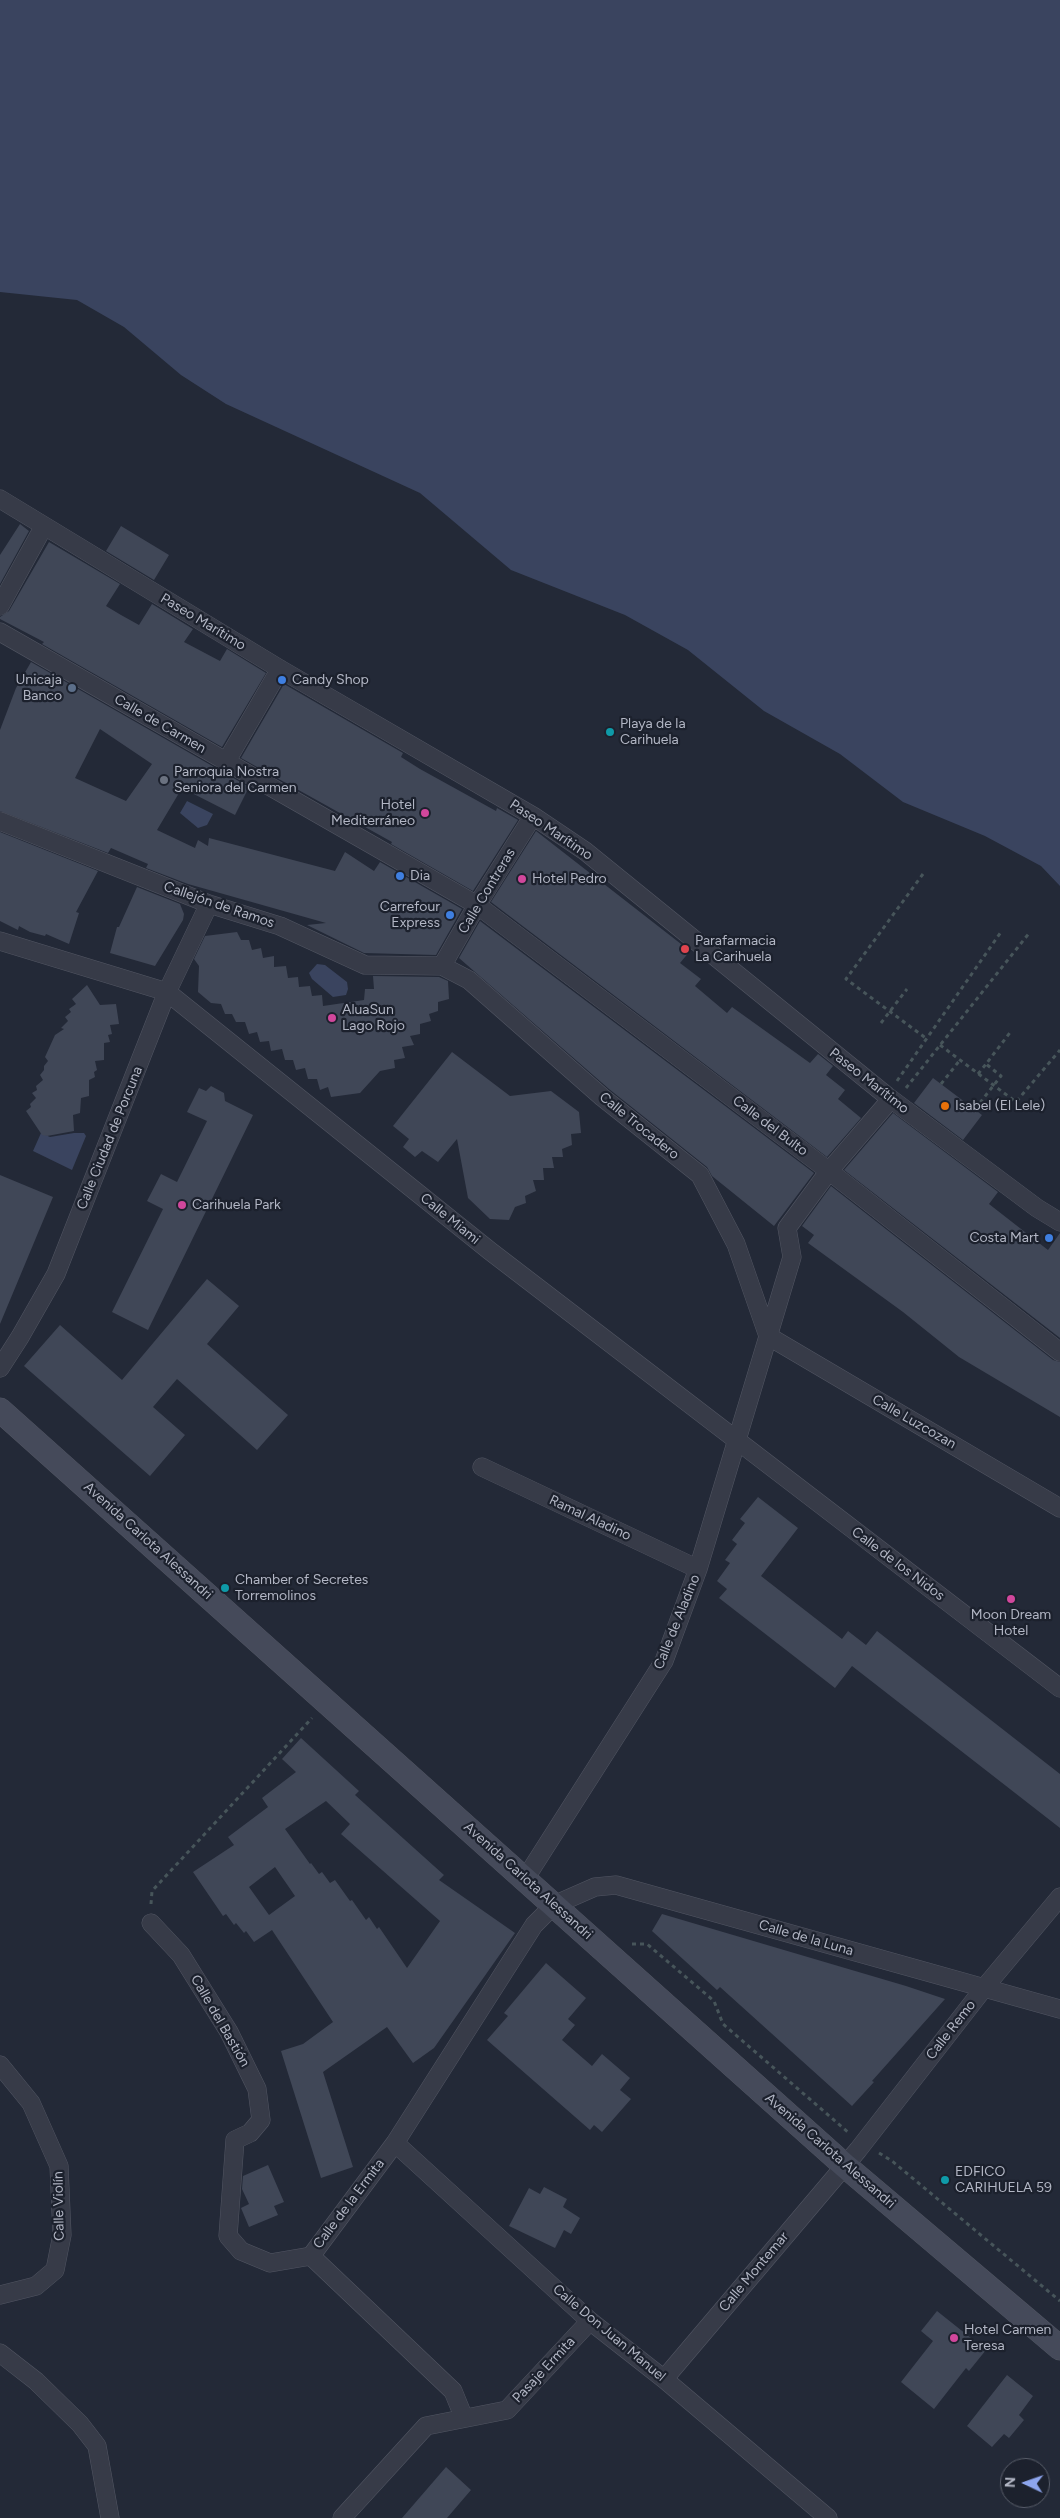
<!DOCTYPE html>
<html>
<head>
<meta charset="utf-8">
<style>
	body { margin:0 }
	#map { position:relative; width:1060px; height:2518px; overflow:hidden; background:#232937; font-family:Figtree,sans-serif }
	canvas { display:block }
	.north { position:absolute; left:1000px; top:2458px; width:50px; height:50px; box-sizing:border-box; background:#1c212d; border:1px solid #585d69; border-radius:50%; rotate:273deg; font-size:14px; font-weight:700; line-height:20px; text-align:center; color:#b2b6c4 }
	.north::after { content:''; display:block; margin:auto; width:18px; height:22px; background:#8da5ed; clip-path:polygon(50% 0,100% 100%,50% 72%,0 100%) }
</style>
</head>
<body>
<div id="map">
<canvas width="1060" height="2518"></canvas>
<div class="north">N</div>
</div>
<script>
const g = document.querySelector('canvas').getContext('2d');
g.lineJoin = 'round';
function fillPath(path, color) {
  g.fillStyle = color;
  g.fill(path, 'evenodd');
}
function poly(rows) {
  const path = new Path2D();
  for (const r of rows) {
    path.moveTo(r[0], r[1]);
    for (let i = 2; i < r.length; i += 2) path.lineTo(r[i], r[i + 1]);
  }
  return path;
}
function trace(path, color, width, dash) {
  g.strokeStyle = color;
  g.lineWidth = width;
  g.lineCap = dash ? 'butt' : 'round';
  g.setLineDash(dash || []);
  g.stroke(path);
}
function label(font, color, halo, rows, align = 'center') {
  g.font = font + ' Figtree,sans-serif';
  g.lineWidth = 4.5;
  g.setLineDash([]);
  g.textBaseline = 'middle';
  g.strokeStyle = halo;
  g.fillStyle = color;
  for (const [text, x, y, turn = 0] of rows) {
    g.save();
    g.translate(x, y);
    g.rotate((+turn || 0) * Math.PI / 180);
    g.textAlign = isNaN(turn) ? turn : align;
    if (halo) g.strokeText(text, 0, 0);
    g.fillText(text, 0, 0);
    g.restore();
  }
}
fillPath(poly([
	[0,0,1060,0,1060,886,1041,866,985,836,903,802,840,754,764,711,688,650,625,615,511,570,420,493,226,404,181,375,124,327,77,300,0,292],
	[187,801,213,814,207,825,198,828,180,813],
	[317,964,325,965,347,982,348,989,346,995,333,997,312,979,309,973],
	[41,1133,50,1137,74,1133,84,1133,86,1136,72,1170,33,1151]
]), '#3a445f');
fillPath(poly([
	[20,524,29,531,0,584,0,555],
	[121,526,169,555,154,580,106,551],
	[49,542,120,584,106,606,121,615,139,625,152,604,193,629,184,642,220,661,227,649,266,673,222,747,42,644,44,642,0,619,0,617,9,611],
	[31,662,249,787,235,815,182,788,157,830,195,848,198,840,208,846,209,838,335,871,345,852,374,871,380,862,462,909,436,955,364,953,307,925,326,923,188,884,146,868,148,864,111,848,108,853,0,811,0,730,16,688],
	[100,729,152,764,126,801,75,778],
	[284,684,403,753,401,757,420,769,496,811,497,808,518,820,473,891,391,844,392,842,241,758],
	[536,831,690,951,680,963,701,979,695,986,727,1013,732,1007,810,1063,818,1054,833,1066,826,1075,845,1090,838,1099,861,1118,827,1157,491,902],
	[0,832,98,871,76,912,79,913,69,944,46,934,45,936,30,932,19,926,18,930,0,921],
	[137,887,180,904,184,914,183,920,155,966,110,953,117,927,119,927],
	[480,921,814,1173,774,1226,712,1176,707,1167,609,1089,459,958],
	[237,932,241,940,249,940,252,950,261,948,263,958,274,956,274,967,286,966,288,978,298,977,299,987,310,986,312,996,322,995,323,1006,364,1000,365,989,374,989,373,976,439,977,448,981,449,999,438,1002,438,1011,429,1014,431,1021,420,1024,420,1034,410,1036,414,1045,402,1047,405,1058,394,1060,395,1068,380,1071,360,1093,331,1097,328,1087,320,1090,317,1079,308,1079,305,1068,296,1070,293,1060,285,1060,282,1049,271,1051,269,1041,260,1042,257,1032,249,1034,245,1022,236,1022,232,1014,225,1014,221,1004,211,1003,198,992,199,966,194,959,205,936],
	[87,985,100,1005,116,1004,119,1024,110,1025,112,1034,108,1035,110,1042,104,1043,104,1060,95,1061,97,1070,94,1072,95,1077,89,1080,89,1096,81,1098,80,1113,73,1115,74,1131,47,1136,42,1135,26,1111,31,1107,30,1104,36,1098,32,1093,37,1090,36,1086,43,1080,40,1075,44,1070,44,1066,48,1061,45,1057,55,1035,64,1029,61,1028,68,1021,65,1017,71,1012,69,1009,76,1004,72,999],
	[452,1052,510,1096,551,1091,579,1112,581,1133,571,1134,572,1145,562,1149,563,1157,552,1157,554,1168,543,1168,544,1180,533,1180,536,1191,525,1196,526,1203,515,1207,509,1220,490,1219,468,1198,457,1139,438,1162,422,1151,415,1157,403,1147,409,1139,393,1126],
	[933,1078,982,1115,963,1140,914,1103],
	[211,1086,224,1093,225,1101,253,1115,148,1330,112,1312,163,1209,147,1201,161,1174,177,1182,207,1121,187,1112,199,1088,206,1091],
	[893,1113,998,1192,989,1204,1048,1250,1060,1233,1060,1338,844,1170],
	[0,1175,53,1197,0,1324],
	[831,1186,1053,1360,1060,1362,1060,1417,959,1357,903,1312,808,1243,814,1235,802,1226],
	[207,1279,239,1306,207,1344,288,1415,257,1450,177,1379,153,1407,185,1435,150,1476,24,1366,60,1325,122,1380],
	[758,1497,798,1528,761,1576,842,1639,848,1631,866,1645,877,1631,1060,1774,1060,1828,852,1666,835,1688,719,1598,727,1589,717,1581,730,1563,725,1560,737,1544,732,1540,745,1523,740,1519],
	[301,1738,359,1791,355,1795,444,1875,439,1880,515,1933,434,2048,413,2063,387,2027,323,2072,353,2167,321,2178,281,2051,303,2044,333,2022,272,1930,254,1942,246,1931,244,1933,236,1923,234,1925,226,1914,223,1916,193,1872,234,1845,228,1837,268,1807,262,1798,296,1772,282,1759],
	[326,1801,350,1824,341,1834,440,1921,407,1968,379,1927,377,1929,369,1917,366,1920,352,1900,350,1901,335,1880,330,1883,322,1872,319,1874,311,1863,310,1864,285,1829],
	[275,1867,295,1896,269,1915,249,1887],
	[662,1914,906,1986,945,1999,872,2081,874,2082,852,2106,720,1987,717,1990,652,1931],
	[546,1963,586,1998,568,2019,575,2025,562,2040,592,2066,602,2054,630,2078,620,2090,631,2099,602,2132,594,2125,590,2130,487,2040,508,2016,504,2013],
	[268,2165,284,2202,274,2206,278,2215,249,2227,241,2208,249,2204,242,2189,243,2176],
	[544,2187,567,2199,563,2207,580,2218,571,2234,564,2230,555,2248,509,2226,529,2188,540,2194],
	[937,2311,986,2350,969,2371,966,2368,934,2409,901,2382,933,2341,921,2331],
	[1007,2375,1033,2396,1019,2415,1024,2420,1009,2438,1004,2434,992,2447,967,2426],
	[446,2467,471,2490,447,2518,402,2518]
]), '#404757');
const street = poly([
	[0,499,280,669,533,816,585,851,887,1096,1037,1208,1060,1222],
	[0,606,44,526],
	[0,632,477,905,829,1171,1060,1352],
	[226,762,280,669],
	[0,821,209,904,280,926,365,965,442,966,469,980,602,1097,700,1175,736,1244,768,1336],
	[0,941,167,992,490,1251,1060,1688],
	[442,966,477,905,533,816],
	[768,1336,1060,1508],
	[0,1368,20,1337,56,1274,167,992,209,904],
	[482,1467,698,1569],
	[525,1879,664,1661,698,1569,792,1257,787,1228,829,1171,891,1099],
	[151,1923,181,1955,229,2032,257,2089,261,2120,250,2133,235,2140,228,2236,241,2251,270,2263,311,2256],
	[0,2065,31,2103,59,2166,62,2235,55,2270,36,2286,0,2295],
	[395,2143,590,2321,664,2379,828,2518],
	[311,2256,395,2143,534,1925,554,1905,595,1887,616,1885,1060,2009],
	[311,2256,453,2391,464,2418],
	[0,2353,36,2381,80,2424,97,2446,110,2518],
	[664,2379,858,2150,984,1988,1060,1897],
	[342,2518,426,2426,507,2410,590,2321]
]);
const secondary = poly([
	[0,1410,844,2165,1060,2348]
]);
trace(street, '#525663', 19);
trace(secondary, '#525663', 25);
trace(poly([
	[923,874,846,979,927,1039],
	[881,1023,907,989],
	[940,1045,1016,1102,1060,1050],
	[978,1074,986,1064],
	[897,1081,1001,932],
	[941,1084,960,1060],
	[906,1088,1030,932],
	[975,1109,1001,1076,986,1064,1012,1030],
	[151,1904,152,1891,312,1718],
	[632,1944,647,1944,714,2001,723,2024,849,2133],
	[879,2153,892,2161,1060,2301]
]), '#47555a', 3, [4, 4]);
trace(street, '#373b48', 18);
trace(secondary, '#454a5a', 24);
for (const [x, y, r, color] of [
	[282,680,5,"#3f7fe0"],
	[72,688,5,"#5c6f8a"],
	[610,732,5,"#0f9aa8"],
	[164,780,5,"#6b7280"],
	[425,813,5,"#d1479c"],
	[400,876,5,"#3f7fe0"],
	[522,879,5,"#d1479c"],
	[450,915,5,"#3f7fe0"],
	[685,949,5,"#e0444e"],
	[332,1018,5,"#d1479c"],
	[945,1106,5,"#e8710a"],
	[182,1205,5,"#d1479c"],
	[1049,1238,5,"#3f7fe0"],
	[225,1588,5,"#0f9aa8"],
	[1011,1599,5,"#d1479c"],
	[945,2180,5,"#0f9aa8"],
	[954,2338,5,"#d1479c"]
]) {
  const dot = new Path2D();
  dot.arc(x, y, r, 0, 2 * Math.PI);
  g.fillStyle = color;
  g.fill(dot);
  trace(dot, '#1c212d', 2);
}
label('14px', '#b2b6c4', '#1c212d', [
	["Paseo Marítimo",203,622,31],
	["Calle de Carmen",160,724,30],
	["Paseo Marítimo",551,830,34],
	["Calle Contreras",487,891,-59],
	["Callejón de Ramos",219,905,19],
	["Paseo Marítimo",869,1081,38],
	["Calle Trocadero",639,1126,39],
	["Calle del Bulto",770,1126,37],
	["Calle Ciudad de Porcuna",110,1138,-68],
	["Calle Miami",450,1219,39],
	["Calle Luzcozan",914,1422,30],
	["Ramal Aladino",590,1518,25],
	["Avenida Carlota Alessandri",148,1541,42],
	["Calle de los Nidos",898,1564,37],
	["Calle de Aladino",677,1622,-68],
	["Avenida Carlota Alessandri",528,1881,42],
	["Calle de la Luna",806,1938,16],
	["Calle del Bastión",220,2021,60],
	["Calle Remo",951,2030,-52],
	["Avenida Carlota Alessandri",830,2151,41],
	["Calle de la Ermita",349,2204,-53],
	["Calle Violín",59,2206,-91],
	["Calle Montemar",754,2272,-50],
	["Calle Don Juan Manuel",609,2333,40],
	["Pasaje Ermita",544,2370,-47]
]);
label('14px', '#b2b6c4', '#1c212d', [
	["Unicaja",62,680,"right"],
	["Banco",62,696,"right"],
	["Candy Shop",292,680],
	["Playa de la",620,724],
	["Carihuela",620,740],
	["Parroquia Nostra",174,772],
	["Seniora del Carmen",174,788],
	["Hotel",415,805,"right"],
	["Mediterráneo",415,821,"right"],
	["Dia",410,876],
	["Hotel Pedro",532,879],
	["Carrefour",440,907,"right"],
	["Express",440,923,"right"],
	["Parafarmacia",695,941],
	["La Carihuela",695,957],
	["AluaSun",342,1010],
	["Lago Rojo",342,1026],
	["Isabel (El Lele)",955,1106],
	["Carihuela Park",192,1205],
	["Costa Mart",1039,1238,"right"],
	["Chamber of Secretes",235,1580],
	["Torremolinos",235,1596],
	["Moon Dream",1011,1615,"center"],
	["Hotel",1011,1631,"center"],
	["EDFICO",955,2172],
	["CARIHUELA 59",955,2188],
	["Hotel Carmen",964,2330],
	["Teresa",964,2346]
], 'left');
</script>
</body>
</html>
